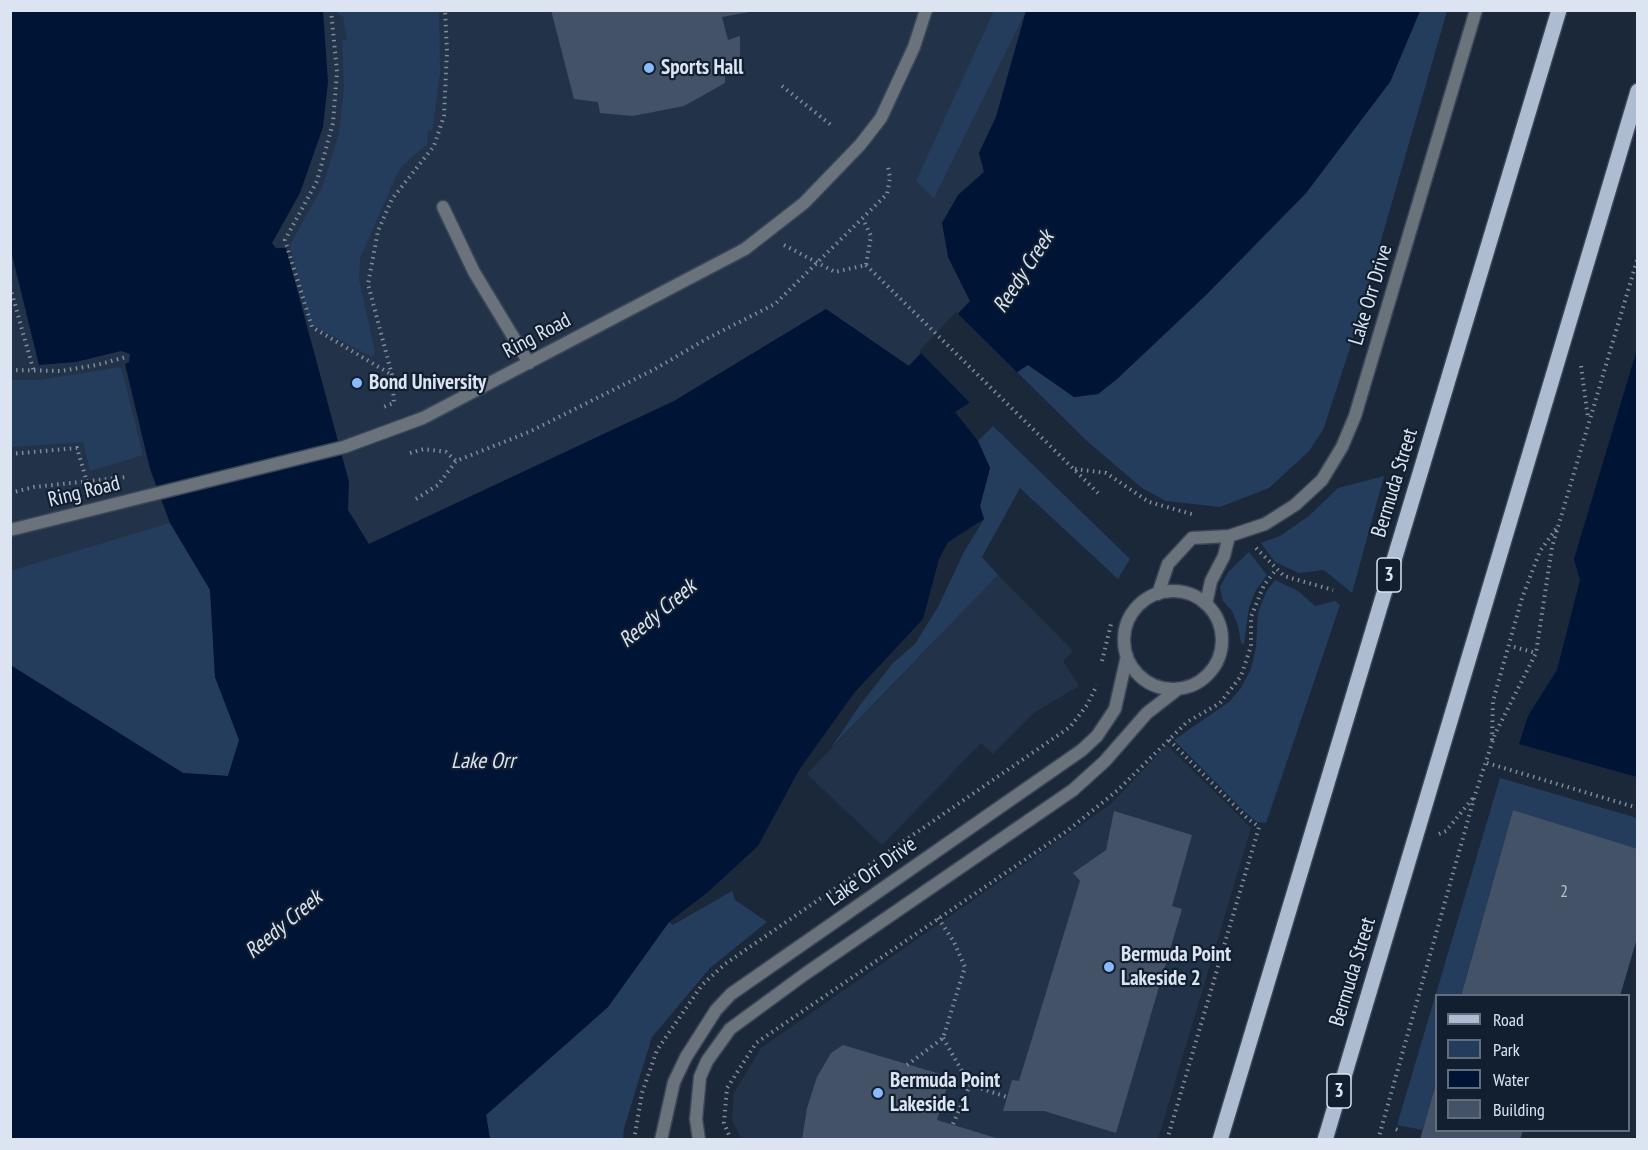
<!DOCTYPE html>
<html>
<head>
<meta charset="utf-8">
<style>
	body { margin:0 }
	#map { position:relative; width:1648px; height:1150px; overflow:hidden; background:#1b283a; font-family:"PT Sans Narrow",sans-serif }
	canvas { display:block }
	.frame { position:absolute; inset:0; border:12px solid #dbe4f0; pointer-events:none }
	.legend { position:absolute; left:1435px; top:994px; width:195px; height:138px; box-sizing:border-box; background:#121f30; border:2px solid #626e7d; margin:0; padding:8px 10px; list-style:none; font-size:18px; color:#dbe4f0 }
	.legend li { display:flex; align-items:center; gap:12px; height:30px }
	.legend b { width:30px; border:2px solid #626e7d }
</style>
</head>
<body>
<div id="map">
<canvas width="1648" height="1150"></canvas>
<div class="frame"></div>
<ul class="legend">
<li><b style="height:8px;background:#adbcd0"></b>Road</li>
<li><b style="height:16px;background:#253d5c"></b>Park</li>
<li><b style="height:16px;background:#001436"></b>Water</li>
<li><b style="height:16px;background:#435266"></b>Building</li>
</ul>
</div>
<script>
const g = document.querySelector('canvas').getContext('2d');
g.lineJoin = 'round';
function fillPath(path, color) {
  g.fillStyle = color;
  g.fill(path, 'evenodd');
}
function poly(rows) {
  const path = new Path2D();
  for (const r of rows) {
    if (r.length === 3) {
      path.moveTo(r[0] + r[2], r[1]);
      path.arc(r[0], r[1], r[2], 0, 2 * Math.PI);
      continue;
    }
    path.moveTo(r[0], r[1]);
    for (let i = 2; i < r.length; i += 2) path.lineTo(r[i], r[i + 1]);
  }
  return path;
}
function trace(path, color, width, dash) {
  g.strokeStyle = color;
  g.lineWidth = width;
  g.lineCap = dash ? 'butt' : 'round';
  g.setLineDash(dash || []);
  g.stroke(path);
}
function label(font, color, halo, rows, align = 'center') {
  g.font = font + ' "PT Sans Narrow",sans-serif';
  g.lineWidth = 4.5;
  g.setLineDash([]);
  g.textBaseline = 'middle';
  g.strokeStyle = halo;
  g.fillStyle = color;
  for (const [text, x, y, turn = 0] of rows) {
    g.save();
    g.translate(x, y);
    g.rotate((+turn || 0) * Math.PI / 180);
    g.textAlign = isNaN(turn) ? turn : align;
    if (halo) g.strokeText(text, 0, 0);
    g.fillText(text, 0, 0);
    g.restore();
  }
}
fillPath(poly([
	[10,11,1026,11,996,117,979,153,984,172,958,195,948,257,970,301,908,366,826,309,674,401,369,544,11,665],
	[998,575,1073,651,1063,661,1079,686,1035,712,993,754,981,743,882,845,807,774],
	[1167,745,1251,828,1158,1139,742,1140,732,1120,734,1093,761,1048,1111,804]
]), '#223349');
fillPath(poly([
	[338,11,439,11,440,73,432,131,428,130,427,144,402,166,396,176,360,258,359,280,375,352,372,357,310,324,290,245,322,188,339,134,344,90,342,40,347,40,343,16,339,15],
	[994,11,1026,11,934,198,916,181],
	[1420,11,1447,11,1350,348,1323,430,1309,451,1269,488,1220,507,1166,501,1142,488,1087,441,1017,372,1028,365,1074,397,1098,394,1117,379,1207,294,1306,193,1390,82],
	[121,367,143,455,90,471,83,442,11,447,11,380,40,380],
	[993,426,1130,559,1118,579,1020,488,982,557,998,575,831,748,860,705,893,663,915,644,938,607,964,552,984,519,980,506,990,468,978,441],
	[1384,476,1352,593,1324,570,1299,573,1275,562,1261,543,1280,536,1309,516,1338,488],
	[170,523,211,590,215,677,240,740,228,776,183,773,11,665,10,571],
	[1249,552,1267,575,1256,590,1249,607,1244,644,1241,643,1238,626,1232,611,1223,601,1220,587,1228,572],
	[1275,580,1298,591,1315,606,1335,601,1340,605,1266,823,1257,822,1245,812,1174,740,1229,702,1241,688,1251,669,1256,647,1258,613,1266,592],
	[1500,778,1637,818,1637,849,1513,810,1461,995,1436,996,1436,1081,1423,1130,1397,1125],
	[732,891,735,900,767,922,710,968,652,1037,624,1128,623,1139,490,1139,486,1115,608,1007,669,922,673,925]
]), '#253d5c');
fillPath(poly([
	[11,11,323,11,328,82,323,127,300,193,272,243,276,248,286,248,349,482,348,510,369,544,674,401,826,309,909,366,970,301,948,257,942,223,958,195,984,172,979,153,996,117,1026,11,1420,11,1390,82,1306,193,1207,294,1117,379,1098,394,1074,397,1028,365,955,412,978,441,990,468,980,506,984,519,948,542,939,559,923,619,854,693,799,770,758,846,708,892,669,922,608,1007,486,1115,490,1139,11,1139,10,665,183,773,228,776,239,740,215,677,210,590,170,523,150,469,125,364,129,362,130,354,121,351,76,362,39,365,11,251],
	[1637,349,1637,777,1519,744,1528,716,1557,670,1580,580,1574,559]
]), '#001436');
fillPath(poly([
	[956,312,1019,374,971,404,919,351]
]), '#1b283a');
fillPath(poly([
	[551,10,749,10,749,12,722,17,728,40,740,36,740,60,725,75,725,83,684,106,633,116,600,113,598,102,574,99],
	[1513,810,1638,849,1638,935,1620,996,1461,996],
	[1114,811,1192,835,1172,906,1182,909,1116,1133,1044,1111,1003,1111,1012,1080,1019,1081,1080,881,1073,873,1106,850],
	[843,1045,950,1077,937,1120,1003,1140,802,1140,807,1108,817,1077,831,1053],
	[1436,1083,1436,1130,1523,1130,1520,1140,1420,1140]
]), '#435266');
const lane = poly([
	[443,207,474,272,529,363],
	[1158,594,1168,564,1192,538,1229,536,1265,524,1295,505,1322,480,1342,447,1355,416,1476,10],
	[1206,604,1211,581,1224,556,1229,536]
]);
const street = poly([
	[10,530,344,447,423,418,745,249,804,203,860,145,881,118,914,47,926,10],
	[1173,640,49],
	[661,1140,674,1082,686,1057,716,1010,731,994,1082,750,1097,736,1115,709,1127,656],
	[699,1140,696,1119,700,1077,707,1061,730,1029,805,974,1073,790,1105,761,1147,713,1178,689]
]);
const primary = poly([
	[1220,1140,1559,10],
	[1325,1140,1638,91]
]);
trace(lane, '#3a4657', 15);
trace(street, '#3a4657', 15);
trace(primary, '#3a4657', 18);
trace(poly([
	[331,10,337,72,333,123,317,181,285,240,312,327,392,375,394,403,383,407],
	[782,86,831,125],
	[784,245,835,272,866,265,871,236,863,219],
	[866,265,1098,493],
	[10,287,34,372],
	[1581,366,1588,418],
	[10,370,61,371,97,365,126,357],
	[392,375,368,284,378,231,392,199,434,146,444,116,447,51,445,10],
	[410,453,424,449,446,452,456,461],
	[10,454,77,448,87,482],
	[1075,469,1106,473,1149,502,1195,515],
	[10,493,34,487,127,477],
	[416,499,438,485,456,461,529,432,655,369,708,338,775,304,887,194,890,178,888,166],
	[1256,548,1284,576,1333,590],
	[1514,647,1536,653],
	[1102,661,1111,624],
	[1492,740,1493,701,1522,598,1540,551,1556,529],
	[1487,763,1638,808],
	[1439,834,1446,831,1473,798],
	[943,1038,970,1085,1007,1097],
	[907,1065,943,1038,965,967,954,942,938,918],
	[953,1124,970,1085],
	[1396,1129,1400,1131],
	[634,1140,642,1093,657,1050,702,985,725,964,1070,727,1087,705,1097,685],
	[731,1140,724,1123,727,1088,756,1043,1067,831,1118,790,1187,722,1220,703,1241,676,1251,646,1251,617,1264,585,1275,571],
	[1167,1140,1259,827,1247,818,1168,739],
	[1378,1140,1475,795,1495,734,1536,653,1552,547,1638,257]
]), '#818c9b', 4, [1.5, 4.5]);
trace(lane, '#6a727b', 12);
trace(street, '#6a727b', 12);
trace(primary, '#adbcd0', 15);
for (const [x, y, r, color] of [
	[649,68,6,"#89bafc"],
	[357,383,6,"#89bafc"],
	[1109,967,6,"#89bafc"],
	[878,1093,6,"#89bafc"]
]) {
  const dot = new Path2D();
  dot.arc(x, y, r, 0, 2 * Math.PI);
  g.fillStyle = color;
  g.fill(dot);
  trace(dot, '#121f30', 2);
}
label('18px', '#b5c0ce', null, [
	["2",1564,892]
]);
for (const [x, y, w] of [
	[1389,575,24],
	[1339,1091,24]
]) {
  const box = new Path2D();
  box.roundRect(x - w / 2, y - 17, w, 34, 4.5);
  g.fillStyle = '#121f30';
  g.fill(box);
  trace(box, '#dbe4f0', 1.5);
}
label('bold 20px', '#dbe4f0', null, [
	["3",1389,575],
	["3",1339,1091]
]);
label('bold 21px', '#dbe4f0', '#121f30', [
	["Sports Hall",661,68],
	["Bond University",369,383],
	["Bermuda Point",1121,955],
	["Lakeside 2",1121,979],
	["Bermuda Point",890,1081],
	["Lakeside 1",890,1105]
], 'left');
label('21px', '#dbe4f0', '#121f30', [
	["Lake Orr Drive",1371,295,-73],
	["Ring Road",537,336,-28],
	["Bermuda Street",1395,483,-73],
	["Ring Road",84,492,-14],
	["Lake Orr Drive",872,872,-35],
	["Bermuda Street",1353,972,-73]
]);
label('italic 22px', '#d8e3f3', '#121f30', [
	["Reedy Creek",1024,272,-57],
	["Reedy Creek",658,614,-40],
	["Lake Orr",483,762],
	["Reedy Creek",284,925,-40]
]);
</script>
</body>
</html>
